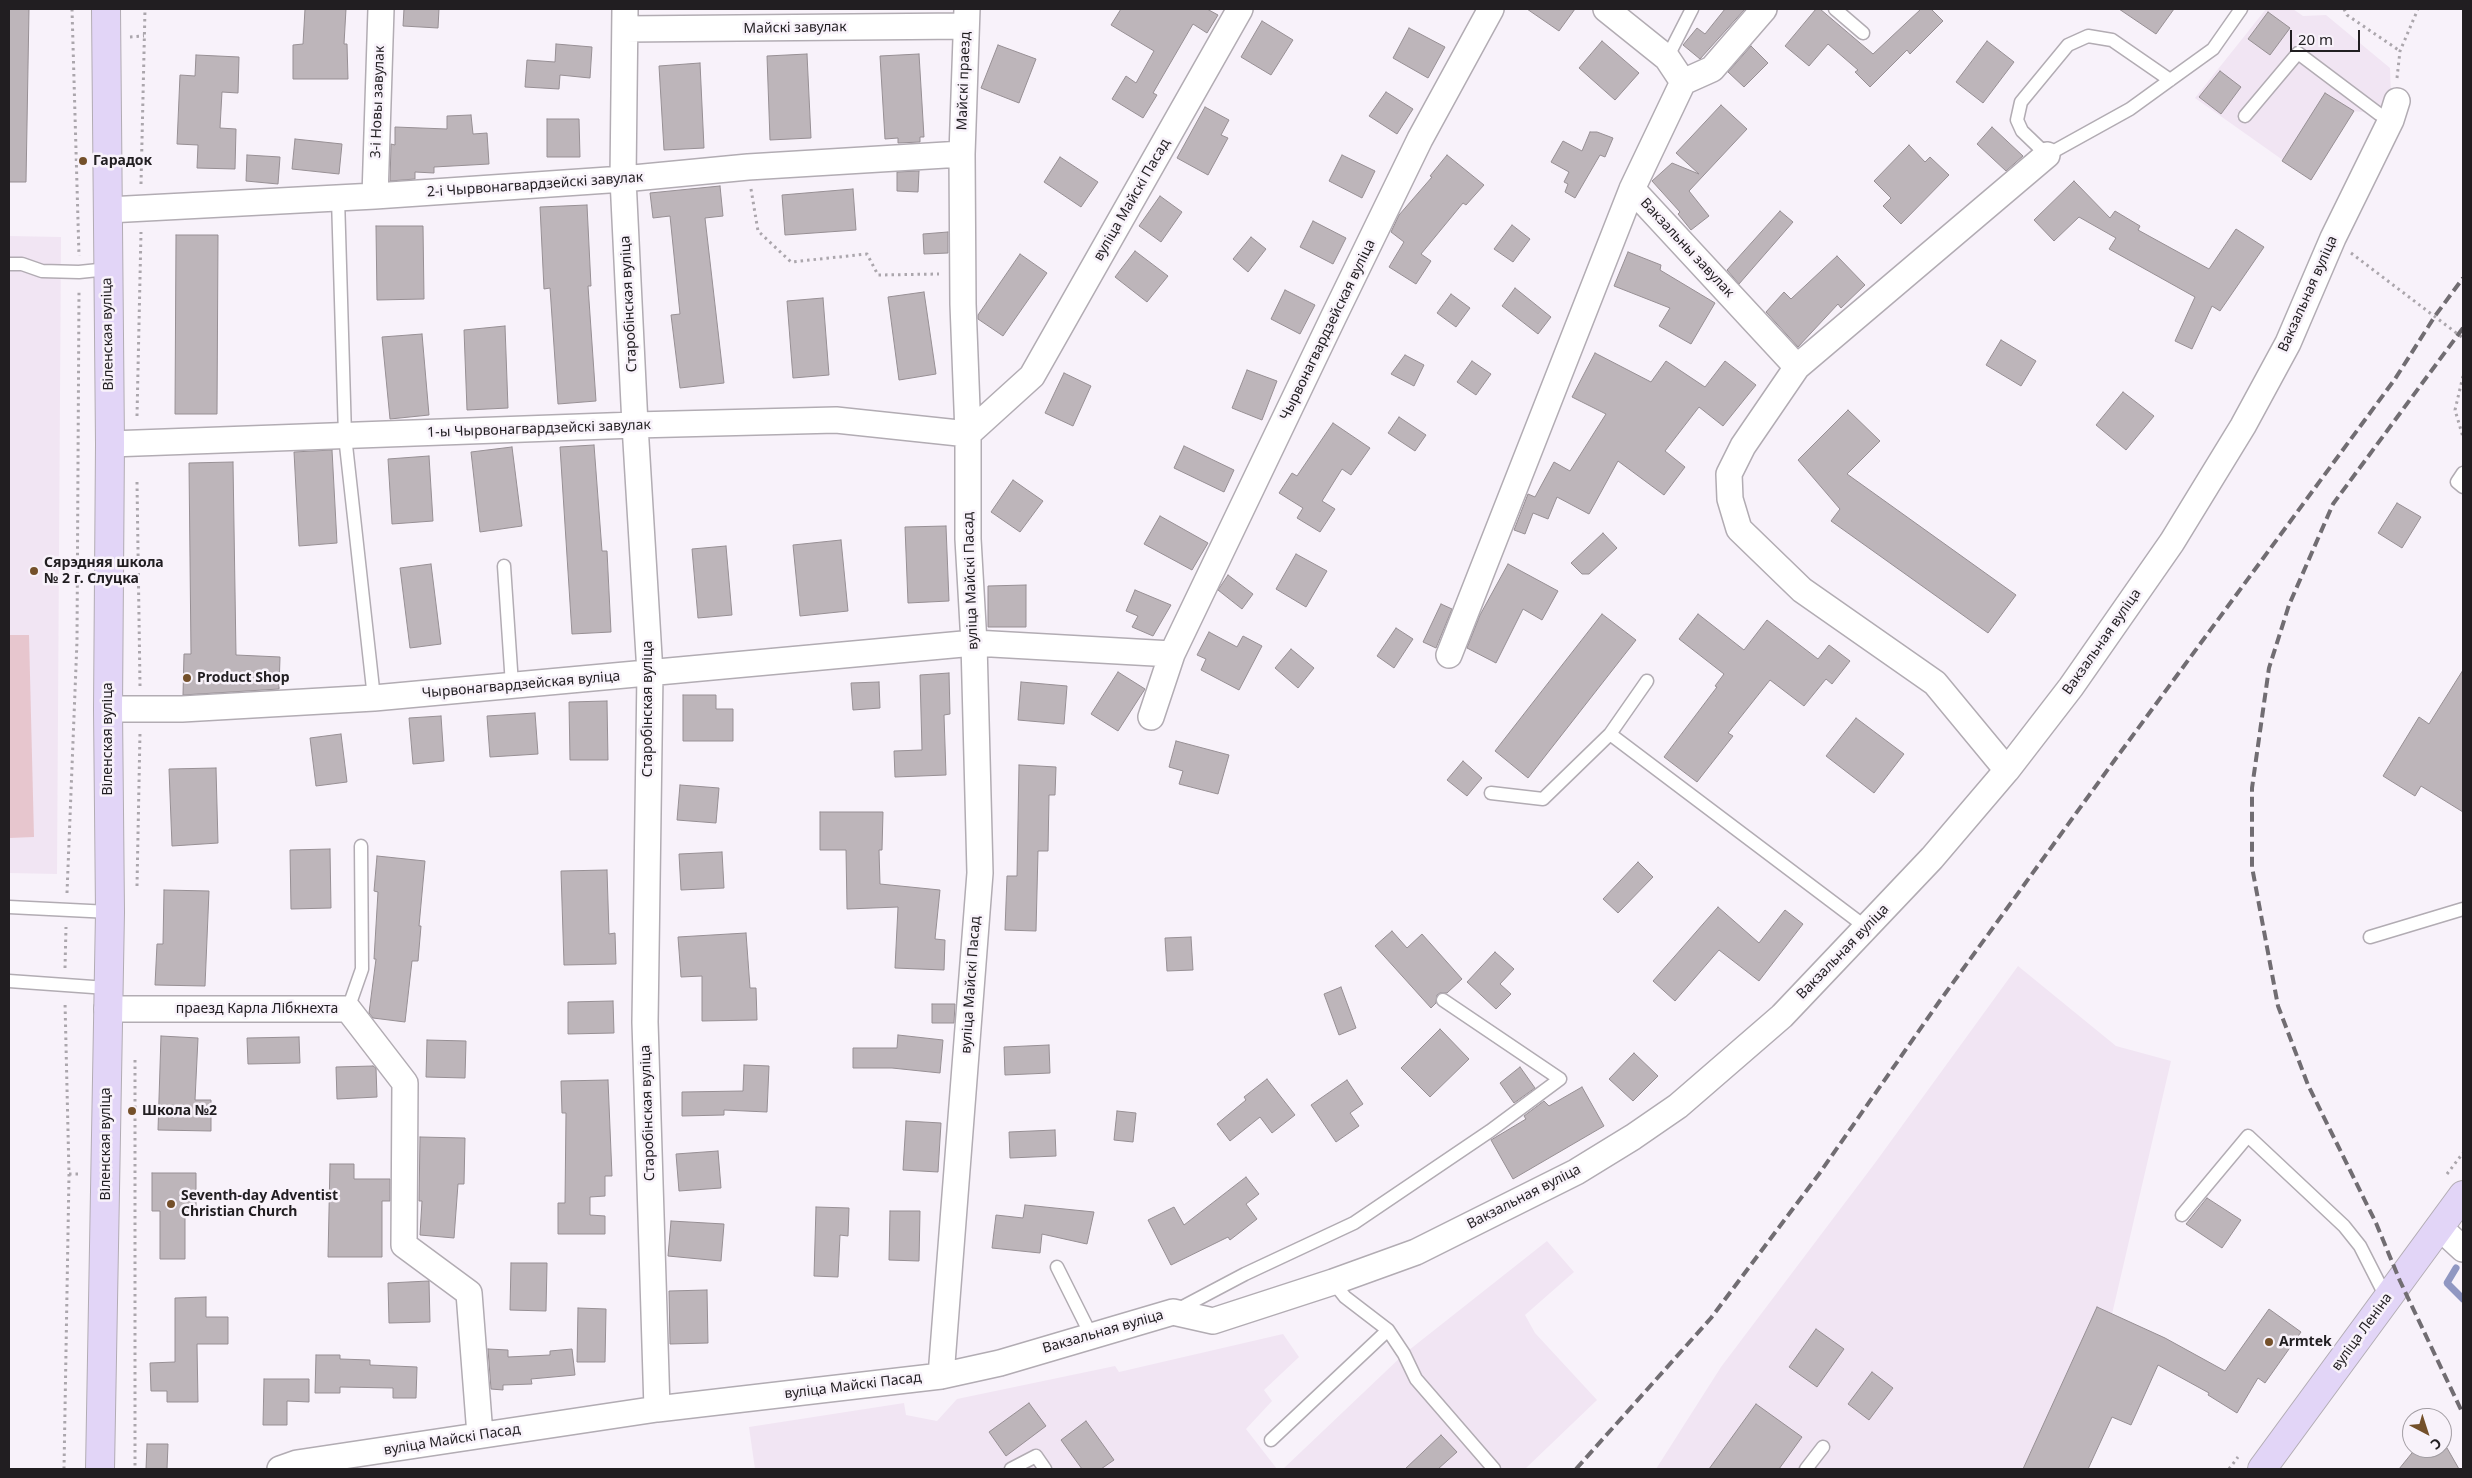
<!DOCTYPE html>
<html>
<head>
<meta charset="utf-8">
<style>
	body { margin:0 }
	#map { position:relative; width:2472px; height:1478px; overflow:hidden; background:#f8f2fa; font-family:"Noto Sans",sans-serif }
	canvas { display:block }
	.frame { position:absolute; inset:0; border:10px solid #211e21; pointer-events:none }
	.north { position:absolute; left:2402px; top:1408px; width:50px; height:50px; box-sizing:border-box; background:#f8f2fa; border:1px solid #a29da3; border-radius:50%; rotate:140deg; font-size:14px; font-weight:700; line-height:20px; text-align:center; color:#211e21 }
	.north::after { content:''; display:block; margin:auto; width:18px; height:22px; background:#74502a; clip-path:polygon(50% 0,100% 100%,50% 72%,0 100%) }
	.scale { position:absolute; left:2290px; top:30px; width:70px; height:22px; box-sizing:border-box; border:2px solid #211e21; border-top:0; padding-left:6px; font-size:15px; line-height:18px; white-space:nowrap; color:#211e21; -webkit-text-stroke:4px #f8f2fa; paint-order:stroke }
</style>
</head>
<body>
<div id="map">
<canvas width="2472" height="1478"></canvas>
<div class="frame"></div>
<div class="north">С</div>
<div class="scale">20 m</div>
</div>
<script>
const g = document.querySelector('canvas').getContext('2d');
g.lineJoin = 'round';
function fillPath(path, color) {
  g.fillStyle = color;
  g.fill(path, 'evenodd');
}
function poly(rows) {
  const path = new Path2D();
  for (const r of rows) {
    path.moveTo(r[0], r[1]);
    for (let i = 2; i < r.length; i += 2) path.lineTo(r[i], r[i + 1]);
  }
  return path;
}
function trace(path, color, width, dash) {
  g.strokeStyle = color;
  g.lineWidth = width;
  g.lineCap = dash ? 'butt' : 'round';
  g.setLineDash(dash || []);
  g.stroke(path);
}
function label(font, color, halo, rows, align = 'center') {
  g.font = font + ' "Noto Sans",sans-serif';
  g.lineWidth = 5;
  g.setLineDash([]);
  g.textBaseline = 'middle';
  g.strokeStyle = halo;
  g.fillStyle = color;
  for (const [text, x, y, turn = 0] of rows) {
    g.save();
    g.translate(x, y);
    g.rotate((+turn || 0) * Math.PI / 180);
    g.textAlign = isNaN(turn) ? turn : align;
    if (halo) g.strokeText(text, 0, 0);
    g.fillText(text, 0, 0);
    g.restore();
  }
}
fillPath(poly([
	[2266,9,2293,9,2303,16,2326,15,2390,68,2391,97,2379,114,2354,111,2311,180,2195,98],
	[9,236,61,237,57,874,9,873],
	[2018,966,2116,1046,2171,1061,2112,1314,2097,1308,2023,1469,1656,1469,1721,1367,1875,1163],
	[1547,1241,1574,1272,1525,1315,1535,1333,1597,1400,1525,1469,1283,1469,1404,1354],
	[1283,1334,1299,1357,1264,1390,1272,1401,1246,1429,1277,1469,755,1469,749,1427,904,1403,906,1415,937,1421,957,1399,1115,1366,1119,1372]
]), '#f1e5f3');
fillPath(poly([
	[9,635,29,635,34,837,9,838]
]), '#e7c6ce');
trace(poly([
	[2456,1268,2447,1283,2463,1299]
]), '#9097c2', 7);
const building = poly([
	[9,9,29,9,26,182,9,182,9,9],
	[305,9,346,9,344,44,347,44,348,79,293,79,293,45,303,44,305,9],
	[404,9,439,9,438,28,403,26,404,9],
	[1121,9,1207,9,1218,15,1207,33,1193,24,1153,93,1157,95,1143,118,1112,99,1126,76,1136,83,1154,51,1111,25,1121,9],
	[1527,9,1575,9,1559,31,1527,9],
	[1725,9,1745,9,1700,59,1683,45,1697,28,1705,34,1725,9],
	[1816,9,1820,9,1873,54,1921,9,1931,9,1943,21,1910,54,1907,50,1870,87,1855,72,1858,70,1828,44,1809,66,1785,46,1816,9],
	[2119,9,2174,9,2156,34,2119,9],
	[2268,12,2290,28,2270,55,2248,39,2268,12],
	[1262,21,1293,40,1271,75,1241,57,1262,21],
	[1409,28,1445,47,1428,78,1393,58,1409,28],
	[1602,41,1639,73,1615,100,1579,68,1602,41],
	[1987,41,2014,62,1983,103,1956,82,1987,41],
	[556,44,592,47,590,78,560,75,559,89,525,87,527,60,555,62,556,44],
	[998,45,1036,59,1019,103,981,88,998,45],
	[1751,46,1768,63,1744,87,1728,72,1751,46],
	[807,54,811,138,770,140,767,56,807,54],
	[919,54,924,137,920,137,920,142,898,143,898,138,885,139,880,56,919,54],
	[196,55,239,57,238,93,222,92,220,128,236,129,235,169,197,168,198,145,177,144,180,75,195,76,196,55],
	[700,63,704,148,664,150,659,66,700,63],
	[2220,71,2241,87,2221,114,2199,97,2220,71],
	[1386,92,1413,109,1397,134,1369,116,1386,92],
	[2325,93,2354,111,2311,180,2282,161,2325,93],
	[1721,105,1747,129,1689,191,1709,216,1691,230,1678,214,1680,212,1652,181,1672,163,1699,174,1676,153,1721,105],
	[1205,107,1229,120,1221,135,1228,138,1208,175,1177,158,1205,107],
	[471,115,473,134,487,133,489,164,434,167,434,173,415,172,415,179,390,181,391,144,395,145,395,127,447,129,447,116,471,115],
	[547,119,579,119,580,157,547,157,547,119],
	[1992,127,2023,156,2006,171,1977,144,1992,127],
	[1590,132,1597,132,1613,138,1605,157,1600,155,1575,198,1565,192,1568,184,1564,182,1569,172,1551,162,1563,141,1582,151,1590,132],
	[295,139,342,144,339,174,292,169,295,139],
	[1909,145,1925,162,1930,157,1949,175,1901,224,1883,206,1891,198,1874,181,1909,145],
	[247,155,280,157,278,184,246,181,247,155],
	[1342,155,1375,171,1362,198,1329,181,1342,155],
	[1447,155,1484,185,1466,205,1463,203,1421,254,1431,261,1416,284,1389,267,1404,242,1391,232,1399,215,1432,177,1430,176,1447,155],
	[1060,157,1098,182,1081,207,1044,182,1060,157],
	[919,171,918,192,897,191,897,172,919,171],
	[2074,181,2110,218,2115,211,2140,226,2138,230,2209,269,2236,229,2264,247,2220,311,2212,306,2192,349,2175,341,2195,297,2109,249,2116,238,2079,217,2054,241,2034,220,2074,181],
	[720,186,723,216,705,218,724,383,680,388,671,315,680,314,670,216,653,218,650,193,720,186],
	[853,189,856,230,785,235,782,195,853,189],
	[1160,196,1182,212,1161,242,1139,226,1160,196],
	[587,205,591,286,588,286,596,401,558,404,550,288,544,289,540,207,587,205],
	[1780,211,1793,222,1739,284,1727,270,1780,211],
	[1313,221,1346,238,1333,264,1300,247,1313,221],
	[1512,225,1530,239,1513,262,1494,249,1512,225],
	[376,226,423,226,424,299,377,300,376,226],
	[948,232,948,253,924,254,923,234,948,232],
	[176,235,218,235,217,414,175,414,176,235],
	[1251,237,1266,249,1248,272,1233,259,1251,237],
	[1135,251,1168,276,1147,302,1115,277,1135,251],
	[1628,252,1661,265,1660,270,1715,303,1691,344,1659,326,1670,308,1614,286,1628,252],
	[1020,254,1047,273,1003,336,978,319,978,315,1020,254],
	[1837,256,1865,285,1841,308,1838,304,1798,347,1766,312,1784,292,1791,299,1837,256],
	[1515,288,1551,317,1538,334,1502,306,1515,288],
	[1285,290,1315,305,1300,334,1271,319,1285,290],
	[924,292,936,374,899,380,888,297,924,292],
	[1451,294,1470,308,1456,327,1437,313,1451,294],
	[823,298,829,375,793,378,787,301,823,298],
	[505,326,508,408,467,410,464,330,505,326],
	[422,334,429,415,390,419,382,337,422,334],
	[2001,340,2036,361,2021,386,1986,365,2001,340],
	[1595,353,1651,382,1666,361,1705,387,1725,361,1756,385,1723,426,1699,407,1665,451,1685,467,1664,495,1618,461,1589,514,1557,497,1548,519,1533,513,1525,534,1514,530,1528,494,1535,497,1554,462,1570,471,1606,414,1572,397,1595,353],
	[1405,355,1424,365,1414,386,1391,374,1405,355],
	[1472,361,1491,374,1476,395,1457,382,1472,361],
	[1247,370,1277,381,1262,420,1232,408,1247,370],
	[1064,373,1091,386,1073,426,1045,413,1064,373],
	[2123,392,2154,416,2126,450,2096,425,2123,392],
	[1848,410,1880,441,1847,474,2016,595,1988,633,1831,521,1840,509,1798,460,1848,410],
	[1399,417,1426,435,1415,451,1388,433,1399,417],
	[1333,423,1370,448,1351,475,1342,469,1322,501,1335,509,1320,532,1297,518,1303,508,1279,493,1292,473,1297,476,1333,423],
	[594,445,602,551,607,551,611,632,572,634,560,447,594,445],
	[1184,446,1234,470,1224,492,1174,468,1184,446],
	[512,447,522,526,480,532,471,452,512,447],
	[332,450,337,543,299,546,294,452,332,450],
	[429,456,433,521,392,524,388,459,429,456],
	[233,462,236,655,280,657,279,689,183,695,184,654,191,654,189,463,233,462],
	[1013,480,1043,501,1020,532,991,512,1013,480],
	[2397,503,2421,517,2402,548,2378,533,2397,503],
	[1160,516,1208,543,1192,570,1144,544,1160,516],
	[946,526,949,601,908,603,905,527,946,526],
	[1603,533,1617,548,1589,574,1582,574,1571,563,1603,533],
	[841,540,848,611,800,616,793,545,841,540],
	[726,546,732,615,698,618,692,549,726,546],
	[1296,554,1327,571,1306,607,1276,589,1296,554],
	[431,564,441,644,410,648,400,568,431,564],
	[1508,564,1558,591,1542,620,1523,609,1496,663,1467,648,1480,615,1508,564],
	[1228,575,1253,594,1242,609,1218,590,1228,575],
	[1026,585,1026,627,988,627,988,586,1026,585],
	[1135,590,1171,605,1153,636,1132,627,1138,616,1126,611,1135,590],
	[1441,604,1452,609,1436,648,1423,642,1441,604],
	[1602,614,1636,640,1528,778,1495,751,1602,614],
	[1698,614,1744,650,1767,620,1818,659,1829,645,1850,661,1832,684,1826,679,1804,706,1770,680,1728,733,1733,736,1697,782,1664,757,1717,687,1715,686,1724,674,1679,639,1698,614],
	[1396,628,1413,639,1394,668,1377,656,1396,628],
	[1209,632,1237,647,1243,636,1262,646,1239,690,1201,670,1206,659,1197,655,1209,632],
	[1291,649,1314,668,1298,688,1275,668,1291,649],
	[2463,670,2463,812,2421,786,2415,796,2383,776,2419,717,2429,724,2463,670],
	[1118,672,1145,689,1118,731,1091,714,1118,672],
	[949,673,950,714,944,715,946,775,895,777,894,751,922,750,920,675,949,673],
	[879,682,880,708,853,710,851,683,879,682],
	[1021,682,1067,686,1064,724,1018,720,1021,682],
	[683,695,716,695,716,709,733,709,733,741,683,741,683,695],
	[607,701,608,760,570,760,569,702,607,701],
	[535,713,538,754,490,757,487,716,535,713],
	[441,716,444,761,413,764,409,718,441,716],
	[1856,718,1904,754,1874,793,1826,756,1856,718],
	[341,734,347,782,316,786,310,738,341,734],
	[1176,741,1229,755,1218,794,1179,784,1183,771,1169,767,1176,741],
	[1463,761,1482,778,1467,796,1447,780,1463,761],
	[1019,765,1056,767,1055,795,1049,795,1048,851,1038,851,1036,931,1005,930,1007,876,1017,876,1019,765],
	[216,768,218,843,172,846,169,769,216,768],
	[680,785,719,788,716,823,677,820,680,785],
	[820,812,883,812,882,850,879,850,880,884,940,890,935,939,945,940,944,970,895,968,898,907,847,909,846,850,820,850,820,812],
	[330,849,331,908,291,909,290,850,330,849],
	[722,852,724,888,681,890,679,854,722,852],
	[377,856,425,861,419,926,421,926,418,961,412,961,405,1022,373,1018,369,1013,376,959,374,959,378,892,374,891,377,856],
	[1638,862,1653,877,1618,913,1603,899,1638,862],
	[607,870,609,934,615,933,616,964,564,965,561,871,607,870],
	[164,890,209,891,205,986,155,985,157,944,163,944,164,890],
	[1718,907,1759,943,1785,910,1803,924,1759,981,1719,950,1675,1001,1653,981,1718,907],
	[1392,931,1407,948,1422,934,1462,979,1447,993,1440,993,1437,995,1436,1003,1431,1008,1375,946,1392,931],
	[746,933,750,988,756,988,757,1020,702,1021,702,976,681,977,678,937,746,933],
	[1191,937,1193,970,1167,971,1165,938,1191,937],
	[1495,952,1514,969,1500,984,1511,994,1496,1009,1467,982,1495,952],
	[1341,987,1356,1028,1339,1035,1324,994,1341,987],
	[613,1001,614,1033,568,1034,568,1002,613,1001],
	[932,1004,955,1004,954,1023,932,1023,932,1004],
	[1440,1029,1469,1059,1430,1097,1401,1068,1440,1029],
	[898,1035,943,1040,940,1073,892,1068,853,1068,853,1048,897,1048,898,1035],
	[161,1036,198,1038,195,1100,211,1100,211,1131,158,1130,161,1036],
	[299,1037,300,1063,248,1064,247,1038,299,1037],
	[427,1040,466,1041,465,1078,426,1077,427,1040],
	[1049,1045,1050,1073,1005,1075,1004,1047,1049,1045],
	[1634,1053,1658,1076,1633,1101,1609,1079,1634,1053],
	[744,1065,769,1066,767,1112,724,1110,724,1115,682,1116,682,1092,743,1091,744,1065],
	[373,1066,376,1068,377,1097,337,1099,336,1067,373,1066],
	[1520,1067,1535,1088,1514,1103,1500,1083,1520,1067],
	[1267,1079,1295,1115,1272,1133,1260,1117,1230,1141,1217,1124,1246,1100,1244,1097,1267,1079],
	[608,1080,612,1176,605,1176,605,1196,590,1197,590,1215,605,1216,605,1234,558,1234,558,1203,565,1203,566,1113,562,1113,561,1081,608,1080],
	[1347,1080,1363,1104,1350,1113,1359,1126,1336,1142,1311,1105,1347,1080],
	[1582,1087,1604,1126,1513,1179,1491,1140,1526,1119,1524,1116,1544,1101,1549,1106,1582,1087],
	[1117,1111,1136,1113,1133,1142,1114,1140,1117,1111],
	[906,1121,941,1123,938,1172,903,1170,906,1121],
	[1055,1130,1056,1156,1010,1158,1009,1132,1055,1130],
	[420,1137,465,1138,464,1184,458,1184,454,1238,420,1235,422,1201,419,1201,420,1137],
	[718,1151,721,1188,679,1191,676,1154,718,1151],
	[330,1164,354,1164,354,1179,390,1179,390,1201,382,1201,382,1257,328,1257,330,1164],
	[152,1173,196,1173,196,1212,185,1212,185,1259,160,1259,160,1211,152,1211,152,1173],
	[1246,1177,1259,1194,1246,1204,1257,1219,1230,1240,1228,1237,1171,1265,1148,1220,1174,1207,1184,1225,1246,1177],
	[2207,1198,2241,1220,2222,1248,2186,1224,2207,1198],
	[1025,1205,1094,1212,1087,1244,1042,1234,1040,1253,992,1248,996,1215,1023,1218,1025,1205],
	[816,1207,849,1208,848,1236,840,1235,838,1277,814,1276,816,1207],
	[890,1211,920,1211,919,1261,889,1260,890,1211],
	[671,1221,724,1224,721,1261,668,1256,671,1221],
	[511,1263,547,1263,546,1311,510,1310,511,1263],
	[429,1281,430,1322,389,1323,388,1283,429,1281],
	[707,1290,708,1343,670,1344,669,1291,707,1290],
	[206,1297,206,1317,228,1317,228,1344,197,1344,198,1402,167,1402,167,1391,151,1391,150,1363,175,1362,175,1298,206,1297],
	[2097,1307,2165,1338,2225,1371,2269,1309,2301,1332,2265,1383,2258,1378,2237,1413,2208,1395,2209,1393,2158,1365,2131,1425,2112,1417,2088,1469,2023,1469,2097,1307],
	[578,1308,606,1309,605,1362,577,1362,578,1308],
	[1816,1329,1844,1349,1817,1387,1789,1367,1816,1329],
	[488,1349,508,1350,508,1357,550,1355,550,1351,572,1349,575,1375,531,1379,532,1384,503,1385,503,1390,491,1389,488,1349],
	[316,1355,340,1355,340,1359,370,1360,370,1365,417,1367,416,1398,393,1398,393,1388,340,1387,340,1393,315,1393,316,1355],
	[1872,1372,1893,1388,1869,1420,1848,1404,1872,1372],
	[264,1379,309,1379,309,1402,287,1401,287,1425,263,1425,264,1379],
	[1029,1403,1046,1426,1006,1456,989,1432,1029,1403],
	[1756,1404,1802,1437,1779,1469,1709,1469,1756,1404],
	[1086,1421,1114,1460,1101,1469,1082,1469,1061,1440,1086,1421],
	[1441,1435,1457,1452,1438,1469,1405,1469,1441,1435],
	[147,1444,168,1444,167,1469,146,1469,147,1444],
	[2416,1448,2447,1448,2459,1469,2399,1469,2416,1448]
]);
fillPath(building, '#bdb5ba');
trace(building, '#978f94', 1);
const service = poly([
	[1835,9,1863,33],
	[1667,58,1692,9],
	[2170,80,2112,40,2088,36,2068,45,2021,102,2017,120,2022,131,2047,155,2130,109,2170,80,2213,49,2241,9],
	[2245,116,2298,53,2379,114,2391,120],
	[338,198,345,436,374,698],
	[9,264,22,264,42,271,79,272,108,269],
	[2463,473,2457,482,2463,487],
	[504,566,512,685],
	[1610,734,1867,928],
	[1491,793,1543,799,1610,734,1647,681],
	[9,907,110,912],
	[2370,937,2463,909],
	[9,981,107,988],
	[348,1009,362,969,361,846],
	[2182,1215,2248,1136,2344,1226,2360,1246,2387,1299],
	[1057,1267,1091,1335],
	[1333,1282,1345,1297,1388,1330,1404,1354,1416,1379,1494,1469],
	[1175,1311,1245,1274,1354,1223,1490,1131,1560,1079,1443,1000],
	[1271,1440,1388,1330],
	[1011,1469,1036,1456,1045,1469],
	[1806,1469,1823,1447]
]);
const minor = poly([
	[625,9,623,179,635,425,650,673,645,1022,657,1409],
	[1606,9,1667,58,1683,82],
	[625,29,966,26],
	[1683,82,1712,69,1764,9],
	[1632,189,1797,367,2047,155],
	[375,196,381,9],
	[108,210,375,196,623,179,748,167,962,154],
	[1797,367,1743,446,1729,474,1730,499,1739,529,1802,590,1935,683,2007,770],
	[110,444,635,425,836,420,968,434,963,304,962,154,967,9],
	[1449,655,1632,189,1683,82],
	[108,709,182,709,374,698,974,643,1172,654],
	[1151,717,1172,654,1333,318,1420,139,1491,9],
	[107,1009,348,1009,405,1083,404,1245,469,1293,480,1435],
	[2439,1227,2463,1249],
	[941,1376,980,873,974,643,968,539,968,434,1032,376,1240,9],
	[280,1469,297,1463,657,1409,941,1376,1000,1363,1173,1312,1213,1321,1333,1282,1416,1252,1576,1172,1633,1137,1678,1106,1782,1016,1932,858,2007,770,2071,687,2172,542,2243,426,2288,343,2333,238,2391,120,2397,101]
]);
const secondary = poly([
	[100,1469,110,912,108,709,110,444,106,9],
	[2262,1469,2463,1195]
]);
trace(service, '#b2acb3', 15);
trace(minor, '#b2acb3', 28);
trace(secondary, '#b2acb3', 30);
trace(poly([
	[72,9,79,256],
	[2344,9,2347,15,2400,51],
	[130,37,144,36],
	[2397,78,2400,51,2418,9],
	[141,184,145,9],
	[751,189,758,231,791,262,867,254,878,275,939,274],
	[2351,253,2463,338],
	[2463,376,2455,410,2463,437],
	[137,416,141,232],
	[137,482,140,686],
	[137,886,140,732],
	[67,893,77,641,79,289],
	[65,968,66,927],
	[135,1060,135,1469],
	[69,1174,82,1174],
	[2447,1174,2463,1153],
	[64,1469,69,1174,65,1002],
	[2229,1469,2238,1457]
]), '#aba6ac', 3, [2.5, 4]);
trace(service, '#fff', 12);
trace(minor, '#fff', 25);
trace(secondary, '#e2d5f7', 28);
trace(poly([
	[2463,328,2333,504,2289,605,2269,668,2252,788,2252,867,2278,1006,2308,1085,2376,1223,2400,1281,2463,1414],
	[1576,1469,1711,1318,1819,1174,1939,1002,2114,761,2395,379,2435,316,2463,278]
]), '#716d72', 4, [10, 5]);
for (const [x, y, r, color] of [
	[83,161,5,"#74502a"],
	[34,571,5,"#74502a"],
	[187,678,5,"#74502a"],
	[132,1111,5,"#74502a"],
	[171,1204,5,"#74502a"],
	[2269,1342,5,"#74502a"]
]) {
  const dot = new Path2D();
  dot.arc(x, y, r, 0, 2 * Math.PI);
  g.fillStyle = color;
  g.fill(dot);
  trace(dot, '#f8f2fa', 2);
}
label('14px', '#211e21', '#f8f2fa', [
	["Майскі завулак",795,28,-1],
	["Майскі праезд",964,81,-88],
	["3-і Новы завулак",378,102,-88],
	["2-і Чырвонагвардзейскі завулак",535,185,-4],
	["вуліца Майскі Пасад",1132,200,-60],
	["Вакзальны завулак",1687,248,47],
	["Вакзальная вуліца",2308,294,-66],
	["Старобінская вуліца",629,304,-93],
	["Чырвонагвардзейская вуліца",1328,330,-64],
	["Віленская вуліца",108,334,-91],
	["1-ы Чырвонагвардзейскі завулак",539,429,-2],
	["вуліца Майскі Пасад",971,581,-92],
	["Вакзальная вуліца",2102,642,-55],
	["Чырвонагвардзейская вуліца",521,685,-5],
	["Старобінская вуліца",648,709,-90],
	["Віленская вуліца",108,739,-90],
	["Вакзальная вуліца",1843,952,-46],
	["вуліца Майскі Пасад",971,985,-86],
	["праезд Карла Лібкнехта",257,1009],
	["Старобінская вуліца",648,1113,-92],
	["Віленская вуліца",106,1144,-90],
	["Вакзальная вуліца",1524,1197,-27],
	["Вакзальная вуліца",1103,1332,-16],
	["вуліца Леніна",2362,1332,-54],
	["вуліца Майскі Пасад",853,1386,-7],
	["вуліца Майскі Пасад",452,1440,-9]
]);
label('bold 14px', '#211e21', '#f8f2fa', [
	["Гарадок",93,161],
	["Сярэдняя школа",44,563],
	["№ 2 г. Слуцка",44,579],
	["Product Shop",197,678],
	["Школа №2",142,1111],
	["Seventh-day Adventist",181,1196],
	["Christian Church",181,1212],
	["Armtek",2279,1342]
], 'left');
</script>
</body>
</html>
